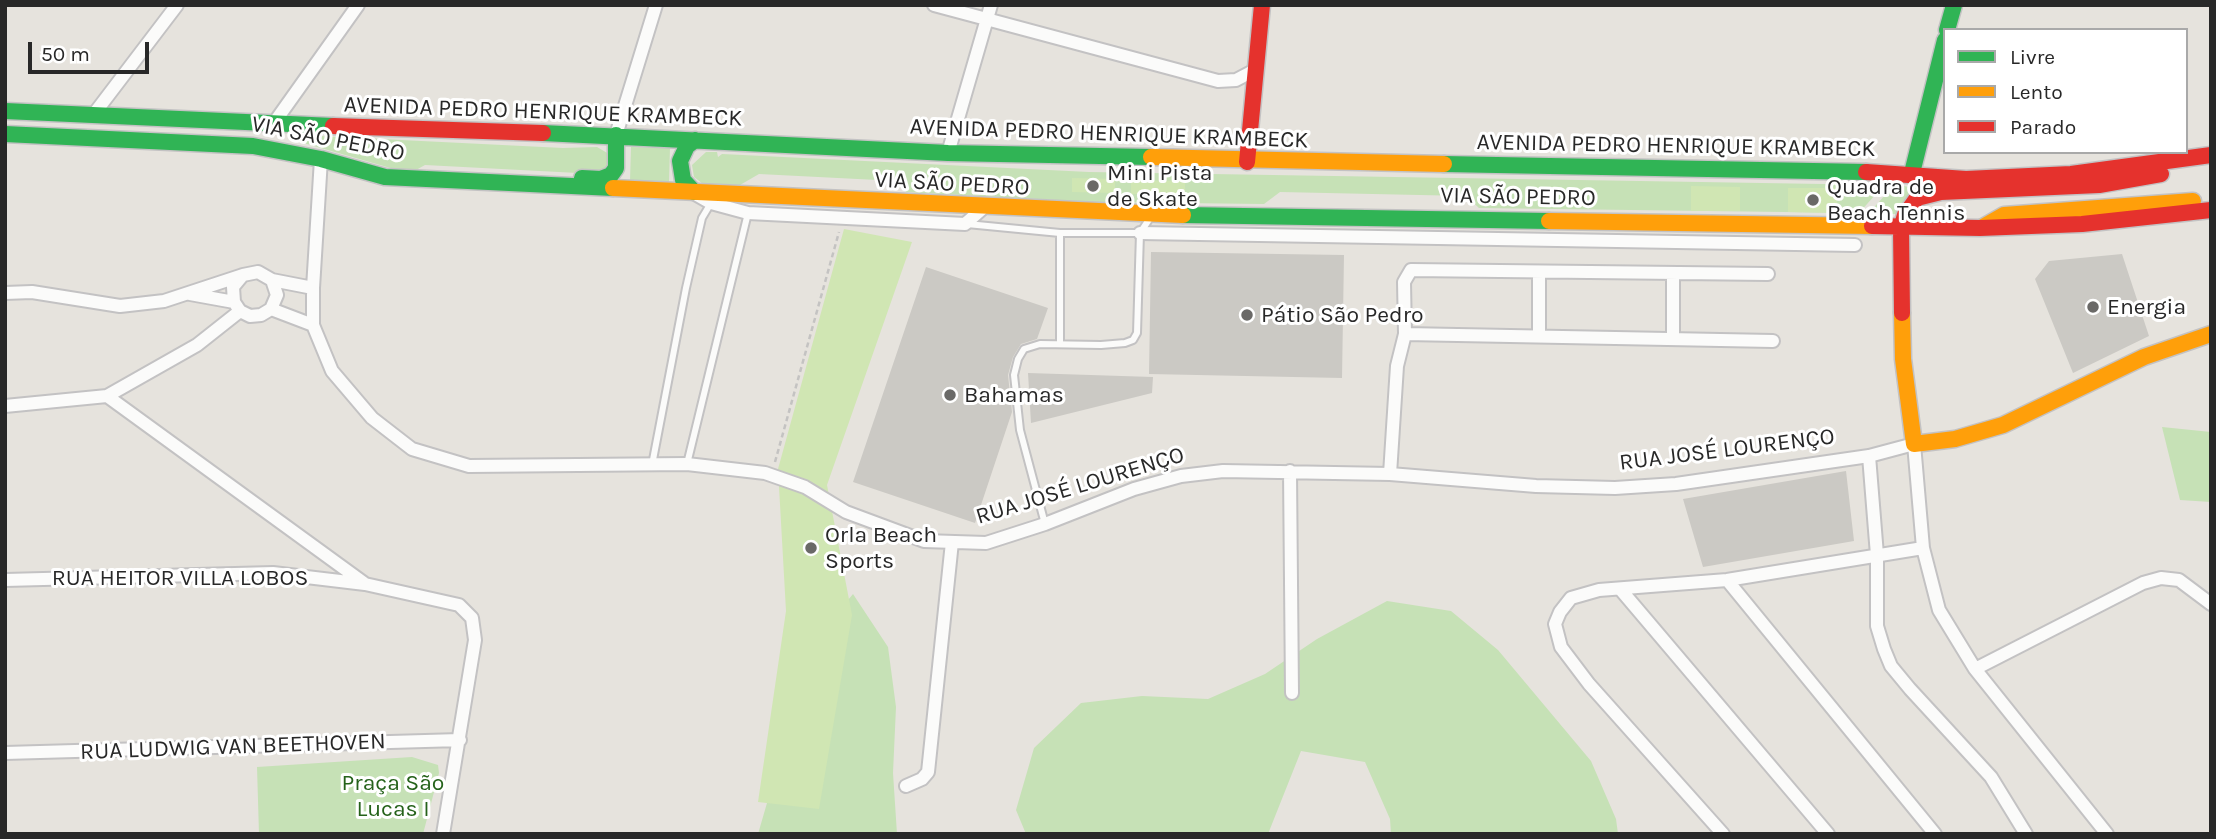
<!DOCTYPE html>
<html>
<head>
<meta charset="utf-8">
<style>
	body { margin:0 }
	#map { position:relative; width:2216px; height:839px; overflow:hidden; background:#e6e3dd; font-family:Karla,sans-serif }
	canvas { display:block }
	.frame { position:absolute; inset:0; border:7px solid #282828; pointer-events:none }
	.legend { position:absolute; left:1943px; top:28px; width:245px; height:126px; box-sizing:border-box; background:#fff; border:2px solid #a9a9a9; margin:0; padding:9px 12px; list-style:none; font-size:21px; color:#282828 }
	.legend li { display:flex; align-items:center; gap:14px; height:35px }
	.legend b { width:35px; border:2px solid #a9a9a9 }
	.scale { position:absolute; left:28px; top:42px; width:121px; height:32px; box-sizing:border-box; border:4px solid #282828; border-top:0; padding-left:9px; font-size:21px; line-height:24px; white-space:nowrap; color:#282828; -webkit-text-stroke:5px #fff; paint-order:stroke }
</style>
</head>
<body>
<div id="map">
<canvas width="2216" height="839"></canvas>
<div class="frame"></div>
<ul class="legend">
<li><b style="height:9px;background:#30b455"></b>Livre</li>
<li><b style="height:9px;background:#ff9f0a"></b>Lento</li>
<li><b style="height:9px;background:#e5322d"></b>Parado</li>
</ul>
<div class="scale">50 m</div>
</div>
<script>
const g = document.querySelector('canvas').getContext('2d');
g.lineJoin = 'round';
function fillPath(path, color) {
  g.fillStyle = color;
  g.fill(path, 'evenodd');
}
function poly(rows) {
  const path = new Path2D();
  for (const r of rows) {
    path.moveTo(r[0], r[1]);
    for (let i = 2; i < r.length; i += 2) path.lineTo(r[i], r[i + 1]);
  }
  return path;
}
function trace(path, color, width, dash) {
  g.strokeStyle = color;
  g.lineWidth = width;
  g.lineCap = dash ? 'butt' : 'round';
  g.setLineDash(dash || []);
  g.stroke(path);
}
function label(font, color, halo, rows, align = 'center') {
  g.font = font + ' Karla,sans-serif';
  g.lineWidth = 6;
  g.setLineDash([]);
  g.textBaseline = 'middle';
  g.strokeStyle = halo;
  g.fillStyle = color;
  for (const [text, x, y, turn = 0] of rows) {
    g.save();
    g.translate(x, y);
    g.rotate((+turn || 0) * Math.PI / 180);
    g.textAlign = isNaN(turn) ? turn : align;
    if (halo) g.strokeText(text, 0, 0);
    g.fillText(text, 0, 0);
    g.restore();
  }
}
fillPath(poly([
	[300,135,563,148,597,147,609,154,609,163,605,170,597,174,425,165,416,170,394,169,300,142],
	[631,147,670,148,669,182,630,181],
	[706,152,717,152,718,157,722,154,1089,172,1884,185,1859,213,1479,208,1466,196,1280,192,1264,204,1093,202,906,192,897,181,759,174,740,185,703,184,694,177,692,165],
	[1895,184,1918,189,1899,206,1896,214,1868,214],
	[2162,427,2211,432,2211,502,2180,500],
	[853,594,888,647,896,707,893,773,897,834,758,834,814,641],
	[1387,601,1451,611,1498,650,1591,761,1616,819,1618,834,1391,834,1390,819,1365,762,1301,751,1268,834,1026,834,1016,810,1034,748,1081,703,1142,696,1208,699,1265,674,1317,639],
	[412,757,438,765,439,773,423,834,259,834,257,767]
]), '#c6e1b6');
fillPath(poly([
	[1072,178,1115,179,1115,193,1072,192],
	[1131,180,1185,181,1185,194,1131,194],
	[1691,186,1740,187,1740,211,1691,211],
	[1788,188,1837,188,1837,213,1788,212],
	[844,229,912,242,827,485,852,615,819,809,758,802,786,611,778,469]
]), '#d0e6b3');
fillPath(poly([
	[1151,252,1344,255,1342,378,1149,374],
	[2122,254,2149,336,2073,373,2035,279,2049,261],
	[926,267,1048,308,1037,339,1021,344,1013,357,1008,375,1012,412,975,523,853,482],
	[1028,373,1153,377,1152,393,1031,423],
	[1846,471,1854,541,1703,567,1683,499]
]), '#cbc9c4');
const lane = poly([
	[967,224,1060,233,1140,233],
	[1060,233,1060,344],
	[687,464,748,213],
	[652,465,686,288,702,218,711,203],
	[1045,524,1020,430,1014,375,1018,359,1024,349,1040,344,1101,345,1125,343,1133,340,1137,333,1140,233,1150,218]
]);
const street = poly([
	[934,5,1218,81,1236,80,1255,70],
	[94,114,177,5],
	[274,123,358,5],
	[616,135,656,5],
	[948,153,991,5],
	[697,195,711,203,748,213,965,224,982,209],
	[1140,233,1855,245],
	[1673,273,1673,338],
	[272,280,313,288,321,159],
	[313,288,313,325],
	[5,293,32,292,120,306,164,301,243,275,258,272,272,280,277,295,271,309,261,315,250,316,240,311,234,302,233,287,243,275],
	[190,294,234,302],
	[271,309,313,325,332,371,372,418,412,449,469,466,687,464,765,473,805,487,846,512,924,541,986,543,1045,524,1134,489,1181,476,1223,471,1390,474,1536,486,1615,488,1676,484,1869,456,1914,444,1923,548,1939,610,1975,669,2107,834],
	[1405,334,1404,282,1411,270,1768,274],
	[1539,335,1539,272],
	[107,396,197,345,240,311],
	[5,406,107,396,364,583],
	[1869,456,1877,555,1877,626,1884,649,1891,666,1910,689,1991,777,2026,834],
	[1290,471,1292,693],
	[1390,474,1397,366,1405,334,1773,341],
	[5,580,273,573,365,584,459,605,472,618,475,640,443,834],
	[1727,580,1935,834],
	[1621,590,1828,834],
	[1975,669,2143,583,2161,578,2179,580,2211,604],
	[5,753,460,740],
	[906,786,922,779,928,772,952,542],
	[1723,834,1589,684,1561,647,1555,624,1560,612,1571,598,1599,590,1727,580,1923,548]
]);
const fast = poly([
	[1947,30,1954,5],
	[5,111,333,126],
	[543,133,948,153,1151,157],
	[5,134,253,146,321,159,385,177,613,188],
	[1444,164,1866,172],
	[1912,173,1945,40],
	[582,178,601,179,611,175,616,168,616,135],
	[694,192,683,180,680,161,687,146,695,140],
	[1183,215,1549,221]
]);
const slow = poly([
	[1151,157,1444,164],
	[613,188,1183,215],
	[1549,221,1872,226],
	[1983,227,2004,215,2193,201],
	[1902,313,1903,359,1914,444,1955,439,2003,425,2144,357,2211,334]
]);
const jam = poly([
	[333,126,543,133],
	[1247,162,1262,5],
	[1866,172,1966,179,2071,174,2211,155],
	[1872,226,1980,228,2082,224,2211,210],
	[1902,313,1901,228,1905,215,1917,198,1941,192,2099,185,2161,174]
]);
trace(lane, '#c3c2c3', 10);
trace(street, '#c3c2c3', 16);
trace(fast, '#c3c2c3', 19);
trace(slow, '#c3c2c3', 19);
trace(jam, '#c3c2c3', 19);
trace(poly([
	[775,462,839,232]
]), '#c4c3c2', 2.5, [5, 3.5]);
trace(lane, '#fbfbfa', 6);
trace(street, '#fbfbfa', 12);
trace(fast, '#30b455', 16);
trace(slow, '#ff9f0a', 16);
trace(jam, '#e5322d', 16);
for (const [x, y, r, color] of [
	[1093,186,7,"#6a6967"],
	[1813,200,7,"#6a6967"],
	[2093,307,7,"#6a6967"],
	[1247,315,7,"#6a6967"],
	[950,395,7,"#6a6967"],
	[811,548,7,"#6a6967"]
]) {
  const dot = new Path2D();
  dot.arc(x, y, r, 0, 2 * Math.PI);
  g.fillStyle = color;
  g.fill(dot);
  trace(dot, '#fff', 2.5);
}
label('23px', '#282828', '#fff', [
	["AVENIDA PEDRO HENRIQUE KRAMBECK",543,112,2],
	["AVENIDA PEDRO HENRIQUE KRAMBECK",1109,134,2],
	["VIA SÃO PEDRO",328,139,11],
	["AVENIDA PEDRO HENRIQUE KRAMBECK",1676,146,1],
	["VIA SÃO PEDRO",952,184,3],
	["VIA SÃO PEDRO",1518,197,1],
	["RUA JOSÉ LOURENÇO",1727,450,-7],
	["RUA JOSÉ LOURENÇO",1080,486,-17],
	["RUA HEITOR VILLA LOBOS",180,578],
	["RUA LUDWIG VAN BEETHOVEN",233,747,-2]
]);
label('23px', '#282828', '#fff', [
	["Mini Pista",1107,173],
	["de Skate",1107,199],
	["Quadra de",1827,187],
	["Beach Tennis",1827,213],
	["Energia",2107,307],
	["Pátio São Pedro",1261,315],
	["Bahamas",964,395],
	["Orla Beach",825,535],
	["Sports",825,561]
], 'left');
label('23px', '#25621a', '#fff', [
	["Praça São",393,783],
	["Lucas I",393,809]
]);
</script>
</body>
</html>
